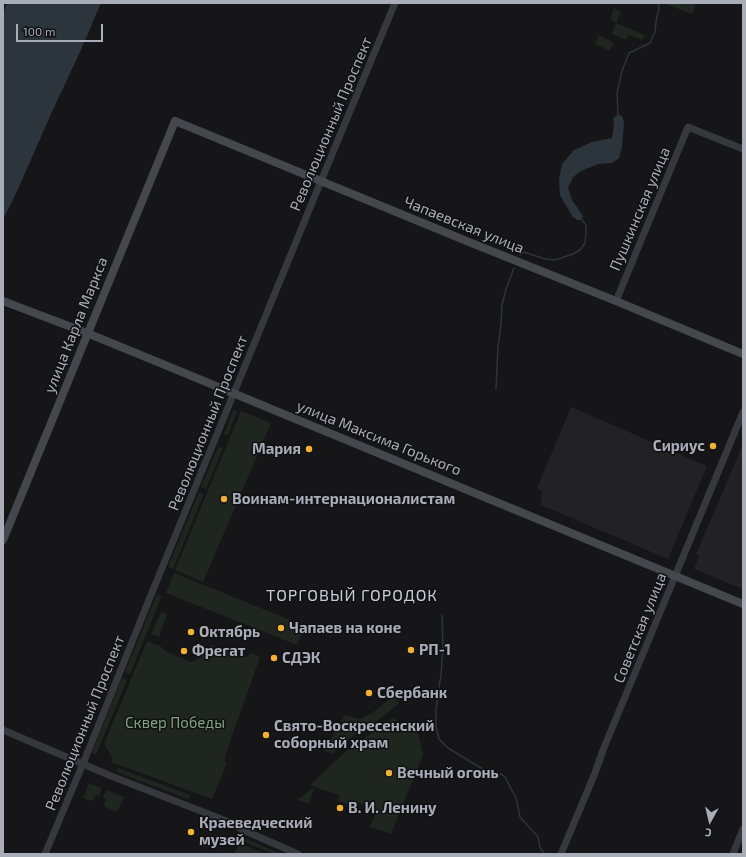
<!DOCTYPE html>
<html>
<head>
<meta charset="utf-8">
<style>
	body { margin:0 }
	#map { position:relative; width:746px; height:857px; overflow:hidden; background:#161618; font-family:"Exo 2",sans-serif }
	canvas { display:block }
	.frame { position:absolute; inset:0; border:4px solid #a8adb8; pointer-events:none }
	.north { position:absolute; left:690px; top:801px; width:40px; height:40px; -webkit-text-stroke:3px #111113; paint-order:stroke; rotate:188deg; font-size:11px; font-weight:700; line-height:16px; text-align:center; color:#a8adb8 }
	.north::after { content:''; display:block; margin:auto; width:14px; height:18px; background:#a8adb8; clip-path:polygon(50% 0,100% 100%,50% 72%,0 100%) }
	.scale { position:absolute; left:16px; top:24px; width:87px; height:18px; box-sizing:border-box; border:2px solid #a8adb8; border-top:0; padding-left:5px; font-size:12px; line-height:14px; white-space:nowrap; color:#a8adb8; -webkit-text-stroke:3px #111113; paint-order:stroke }
</style>
</head>
<body>
<div id="map">
<canvas width="746" height="857"></canvas>
<div class="frame"></div>
<div class="north">С</div>
<div class="scale">100 m</div>
</div>
<script>
const g = document.querySelector('canvas').getContext('2d');
g.lineJoin = 'round';
function fillPath(path, color) {
  g.fillStyle = color;
  g.fill(path, 'evenodd');
}
function poly(rows) {
  const path = new Path2D();
  for (const r of rows) {
    path.moveTo(r[0], r[1]);
    for (let i = 2; i < r.length; i += 2) path.lineTo(r[i], r[i + 1]);
  }
  return path;
}
function trace(path, color, width, dash) {
  g.strokeStyle = color;
  g.lineWidth = width;
  g.lineCap = dash ? 'butt' : 'round';
  g.setLineDash(dash || []);
  g.stroke(path);
}
function label(font, color, halo, rows, align = 'center') {
  g.font = font + ' "Exo 2",sans-serif';
  g.lineWidth = 3;
  g.setLineDash([]);
  g.textBaseline = 'middle';
  g.strokeStyle = halo;
  g.fillStyle = color;
  for (const [text, x, y, turn = 0] of rows) {
    g.save();
    g.translate(x, y);
    g.rotate((+turn || 0) * Math.PI / 180);
    g.textAlign = isNaN(turn) ? turn : align;
    if (halo) g.strokeText(text, 0, 0);
    g.fillText(text, 0, 0);
    g.restore();
  }
}
fillPath(poly([
	[571,407,707,466,668,559,541,505,542,491,537,488],
	[743,443,743,589,694,569,699,556,696,554,736,461]
]), '#222225');
fillPath(poly([
	[666,3,696,3,692,14,666,4],
	[614,8,621,12,616,23,645,35,642,40,629,35,626,40,612,34,616,23,610,19],
	[599,35,614,43,610,51,595,44],
	[233,410,237,412,228,435,224,434],
	[241,411,271,423,203,582,175,570],
	[219,447,223,448,206,489,201,487,216,451],
	[199,492,204,494,173,569,168,567],
	[174,573,305,626,297,645,166,593],
	[157,594,162,596,130,674,125,672],
	[161,612,167,614,159,637,151,634],
	[147,641,160,646,167,652,191,662,200,658,211,645,239,656,245,657,250,655,252,653,260,657,225,756,226,756,224,761,227,763,212,799,111,762,113,759,104,744],
	[122,678,127,680,96,755,92,753],
	[394,696,399,703,386,714,373,724,353,736,344,742,333,754,324,751,345,715,360,719,372,713],
	[393,718,418,733,423,755,391,834,370,827,377,810,352,800,350,805,338,801,340,796,310,785,347,750],
	[118,768,190,795,188,799,116,772],
	[89,783,102,788,99,796,96,795,94,799,90,801,83,798],
	[313,788,314,788,309,804,297,800],
	[106,790,124,797,117,812,105,807,104,803,106,799,103,798],
	[242,837,281,854,273,854,240,840],
	[239,843,265,854,234,854]
]), '#1e261f');
fillPath(poly([
	[7,3,101,3,80,52,51,114,18,189,3,220,3,13],
	[618,115,622,116,624,122,622,147,619,158,612,163,598,164,581,171,573,177,568,188,572,200,583,216,581,220,577,220,572,216,560,195,559,180,562,164,574,150,592,142,612,138,614,125,613,118]
]), '#2c353c');
trace(poly([
	[618,116,617,93,622,71,629,53,650,43,655,32,656,22,659,8,658,3],
	[520,255,524,252,545,259,555,260,573,254,580,250,585,243,586,233,586,225,581,219],
	[496,389,498,347,501,323,502,305,506,289,514,268],
	[439,687,441,675,443,647,442,615],
	[438,697,436,709,436,726,439,739,448,748,491,774,496,776,501,774,505,777,516,798,520,817,538,837,540,847,543,852,543,854]
]), '#2c353c', 1.5);
trace(poly([
	[616,301,688,127,743,149],
	[3,730,111,776,229,822,243,830,298,854],
	[45,854,87,754,153,590,321,181,395,3],
	[561,854,595,773,603,750,743,412],
	[733,854,743,829]
]), '#37383d', 7);
trace(poly([
	[3,301,87,333,165,365,743,604],
	[3,540,175,121,469,242,616,301,743,354]
]), '#45474d', 8);
for (const [x, y, r, color] of [
	[713,446,4,"#f2b134"],
	[309,449,4,"#f2b134"],
	[224,499,4,"#f2b134"],
	[281,628,4,"#f2b134"],
	[191,632,4,"#f2b134"],
	[411,650,4,"#f2b134"],
	[184,651,4,"#f2b134"],
	[274,658,4,"#f2b134"],
	[369,693,4,"#f2b134"],
	[266,735,4,"#f2b134"],
	[389,773,4,"#f2b134"],
	[340,808,4,"#f2b134"],
	[191,832,4,"#f2b134"]
]) {
  const dot = new Path2D();
  dot.arc(x, y, r, 0, 2 * Math.PI);
  g.fillStyle = color;
  g.fill(dot);
  trace(dot, '#111113', 1.5);
}
label('15px', '#a8adb8', '#111113', [
	["Революционный Проспект",331,124,-67],
	["Пушкинская улица",640,209,-67],
	["Чапаевская улица",464,225,22],
	["улица Карла Маркса",76,325,-68],
	["Революционный Проспект",208,423,-68],
	["улица Максима Горького",379,438,22],
	["Советская улица",640,628,-68],
	["Революционный Проспект",85,723,-68]
]);
label('bold 15px', '#a8adb8', '#111113', [
	["Сириус",705,446,"right"],
	["Мария",301,449,"right"],
	["Воинам-интернационалистам",232,499],
	["Чапаев на коне",289,628],
	["Октябрь",199,632],
	["РП-1",419,650],
	["Фрегат",192,651],
	["СДЭК",282,658],
	["Сбербанк",377,693],
	["Свято-Воскресенский",274,726],
	["соборный храм",274,743],
	["Вечный огонь",397,773],
	["В. И. Ленину",348,808],
	["Краеведческий",199,823],
	["музей",199,840]
], 'left');
label('15px', '#7fa381', '#111113', [
	["Сквер Победы",175,723]
]);
g.letterSpacing = '1px';
label('16px', '#c9ccd4', '#111113', [
	["ТОРГОВЫЙ ГОРОДОК",352,596]
]);
g.letterSpacing = '0px';
</script>
</body>
</html>
